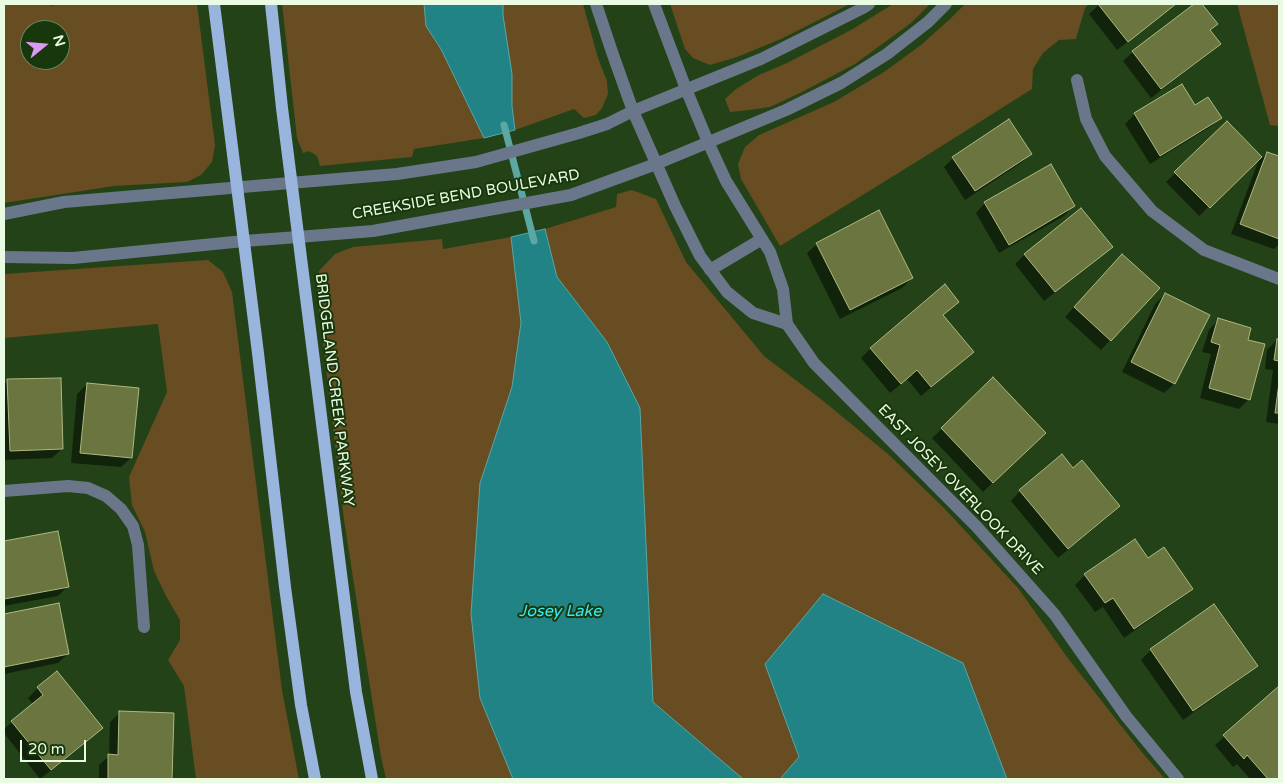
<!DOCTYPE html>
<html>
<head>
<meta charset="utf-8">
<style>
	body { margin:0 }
	#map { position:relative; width:1283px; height:783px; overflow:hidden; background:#234217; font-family:"Varela Round",sans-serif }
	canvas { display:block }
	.frame { position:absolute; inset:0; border:5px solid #e9fce3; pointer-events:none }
	.north { position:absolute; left:20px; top:20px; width:50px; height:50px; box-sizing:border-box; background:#18370c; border:1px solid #6c8662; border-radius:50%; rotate:73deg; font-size:14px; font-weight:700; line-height:20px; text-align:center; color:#e9fce3 }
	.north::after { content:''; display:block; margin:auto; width:18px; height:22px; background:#dd98f3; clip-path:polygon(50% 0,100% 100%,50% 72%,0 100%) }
	.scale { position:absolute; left:20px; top:740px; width:66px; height:22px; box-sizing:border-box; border:2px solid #e9fce3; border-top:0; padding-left:6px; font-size:15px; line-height:18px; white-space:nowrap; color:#e9fce3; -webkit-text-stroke:4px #18370c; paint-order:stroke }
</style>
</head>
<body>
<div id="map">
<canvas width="1283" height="783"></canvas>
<div class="frame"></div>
<div class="north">N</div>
<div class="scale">20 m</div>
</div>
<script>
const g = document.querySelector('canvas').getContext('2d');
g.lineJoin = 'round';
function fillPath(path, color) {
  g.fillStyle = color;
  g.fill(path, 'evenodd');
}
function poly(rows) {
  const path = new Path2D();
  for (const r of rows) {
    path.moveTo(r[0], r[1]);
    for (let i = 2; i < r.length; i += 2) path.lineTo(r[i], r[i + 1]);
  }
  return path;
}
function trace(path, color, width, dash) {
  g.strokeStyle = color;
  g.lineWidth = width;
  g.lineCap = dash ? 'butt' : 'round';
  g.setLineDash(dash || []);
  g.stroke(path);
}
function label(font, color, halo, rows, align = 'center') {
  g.font = font + ' "Varela Round",sans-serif';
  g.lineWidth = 4;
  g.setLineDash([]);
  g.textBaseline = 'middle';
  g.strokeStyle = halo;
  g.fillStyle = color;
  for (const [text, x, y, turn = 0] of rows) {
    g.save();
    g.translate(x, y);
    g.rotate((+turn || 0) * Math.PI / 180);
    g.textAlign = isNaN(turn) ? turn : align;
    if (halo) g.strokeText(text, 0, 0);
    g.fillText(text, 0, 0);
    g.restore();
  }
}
fillPath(poly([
	[4,4,50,4,51,6,59,4,197,4,215,145,212,162,201,175,187,182,114,186,4,203],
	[30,30,60,30,60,60,30,60],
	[282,4,424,4,426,26,441,49,484,138,414,149,412,157,320,166,317,156,309,151,303,153,297,138],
	[503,4,583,4,598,58,607,81,608,94,602,108,596,115,584,118,574,109,515,130,503,15],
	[670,4,850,4,781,39,737,57,710,65,693,58,685,49],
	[893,4,930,4,911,23,855,64,800,93,770,107,750,110,730,112,725,99,736,89,759,75,787,63,851,30],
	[965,4,1089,4,1085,8,1076,39,1059,40,1043,53,1033,69,1032,89,921,159,780,246,741,179,738,164,745,147,759,135,834,102,884,72,921,45,950,19],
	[1237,4,1279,4,1279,126,1270,125],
	[632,190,656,199,686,262,764,356,822,400,888,454,945,509,1018,588,1067,657,1141,751,1165,779,1007,779,963,663,765,664,799,758,780,779,743,779,653,702,640,408,607,342,557,277,545,229,616,207,617,194],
	[511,237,521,323,512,387,480,483,480,698,513,779,386,779,381,757,344,520,317,292,319,271,335,254,353,247,442,239,443,249],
	[208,260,223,272,232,292,282,690,299,779,196,779,184,686,168,660,180,640,180,620,166,596,154,571,145,532,132,505,129,477,167,392,158,324,4,338,4,274]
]), '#674d21');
const water = poly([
	[424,4,503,4,503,15,512,74,512,106,515,130,484,138,441,49,426,26,424,4],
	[545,229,557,277,607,342,640,408,653,702,743,779,513,779,480,698,471,614,480,483,512,387,521,323,511,237,545,229],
	[823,594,963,663,1007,779,780,779,799,757,765,664,823,594]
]);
fillPath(water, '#218386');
trace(water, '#5da7a2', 1);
fillPath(poly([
	[1100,4,1177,4,1117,50,1089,14],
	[1196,4,1200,4,1216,24,1209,31,1220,44,1210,53,1151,98,1123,61,1133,52],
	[1135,114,1220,118,1210,127,1150,164,1125,124],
	[1227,123,1262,158,1267,153,1279,158,1279,244,1274,249,1231,234,1259,159,1199,216,1166,182],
	[1031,154,1021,163,965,200,944,167,953,158],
	[985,203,1073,206,1064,216,999,253,976,213],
	[817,244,912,278,902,288,840,319,807,253],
	[1025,254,1101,256,1044,301,1015,264],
	[1113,265,1158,288,1101,350,1065,317],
	[1165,294,1208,316,1174,384,1164,393,1122,372,1155,304],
	[958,302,942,316,962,361,921,396,907,379,890,393,861,358,871,348],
	[1218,320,1246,341,1249,399,1239,409,1200,398,1211,354,1202,352,1209,330],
	[1277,340,1279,341,1279,424,1266,422,1273,370,1265,369,1267,350],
	[7,381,62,449,52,458,4,460,4,384],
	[87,384,131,458,121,467,71,463,77,394],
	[942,429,1034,442,983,492,932,438],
	[1073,470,1118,506,1109,516,1058,558,1011,501,1020,491],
	[57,533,67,587,58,596,4,606,4,542],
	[1148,560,1191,589,1181,598,1124,638,1103,607,1095,612,1075,585,1085,575],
	[58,604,68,654,58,663,4,674,4,615],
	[1151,650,1256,666,1246,675,1183,720,1141,660],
	[38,688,101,728,91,738,40,779,4,733,4,729,12,722,33,704,28,698],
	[1279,688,1279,779,1250,779,1237,764,1233,767,1215,745],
	[120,713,173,714,171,779,99,779,99,765,109,756,110,722]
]), '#0007');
trace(poly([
	[504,125,534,241]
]), '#5da7a2', 7);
const building = poly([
	[1098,4,1176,4,1128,42,1098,4],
	[1194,4,1202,4,1218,24,1210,30,1221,44,1161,89,1132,51,1194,4],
	[1182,84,1195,105,1208,97,1222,118,1160,156,1134,113,1182,84],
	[1009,119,1032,154,975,191,952,157,1009,119],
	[1227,121,1262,157,1210,208,1174,172,1227,121],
	[1267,152,1279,156,1279,239,1240,224,1267,152],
	[1051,164,1075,206,1009,245,984,202,1051,164],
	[1081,208,1113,247,1055,292,1024,254,1081,208],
	[879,210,913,278,850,310,816,243,879,210],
	[1122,254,1160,288,1111,341,1074,307,1122,254],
	[945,284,959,302,943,315,974,352,931,387,917,370,901,384,870,348,945,284],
	[1165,293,1210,315,1175,384,1131,362,1165,293],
	[1218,318,1251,328,1248,340,1265,344,1250,400,1209,388,1220,345,1211,342,1218,318],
	[1277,339,1279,339,1279,361,1274,360,1277,339],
	[993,377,1046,433,993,483,941,428,993,377],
	[61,378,63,449,10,451,7,379,61,378],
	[87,383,139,388,132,458,80,453,87,383],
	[1279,383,1279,413,1275,413,1279,383],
	[1062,454,1073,468,1082,460,1120,506,1068,549,1019,490,1062,454],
	[58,531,69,587,4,599,4,541,58,531],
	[1135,539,1148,558,1164,547,1193,589,1134,629,1113,598,1105,603,1084,574,1135,539],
	[59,603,69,654,4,667,4,614,59,603],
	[1214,604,1258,666,1193,711,1150,649,1214,604],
	[57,671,103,728,51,770,11,721,43,695,37,687,57,671],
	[1279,686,1279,779,1268,779,1247,755,1244,759,1223,735,1279,686],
	[119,711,174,713,172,779,108,779,108,754,118,755,119,711]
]);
fillPath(building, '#6b753f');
trace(building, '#adb980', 1);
trace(poly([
	[596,4,612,52,633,111,675,206,700,256,727,292,753,313,787,324],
	[654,4,686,89,708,142,726,181,770,252,783,289,787,324,814,363,977,527,1055,615,1126,716,1178,779],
	[1077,80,1086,119,1105,156,1152,211,1204,250,1279,279],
	[4,214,64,202,397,174,476,162,579,133,607,124,633,111,761,59,863,8,869,4],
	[4,257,73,258,244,241,298,237,373,231,571,195,656,164,786,110,841,83,887,54,928,22,946,4],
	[710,270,762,239],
	[4,491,68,486,88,488,106,496,121,509,133,526,138,545,144,627]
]), '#6a778b', 12);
trace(poly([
	[214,4,258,353,285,587,301,705,315,779],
	[271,4,282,108,356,692,372,779]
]), '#99b4dd', 12);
label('15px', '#e9fce3', '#18370c', [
	["CREEKSIDE BEND BOULEVARD",466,195,-10],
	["BRIDGELAND CREEK PARKWAY",334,390,83],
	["EAST JOSEY OVERLOOK DRIVE",960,490,46]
]);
label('italic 16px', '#35ecf2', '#18370c', [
	["Josey Lake",560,612]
]);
</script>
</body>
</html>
